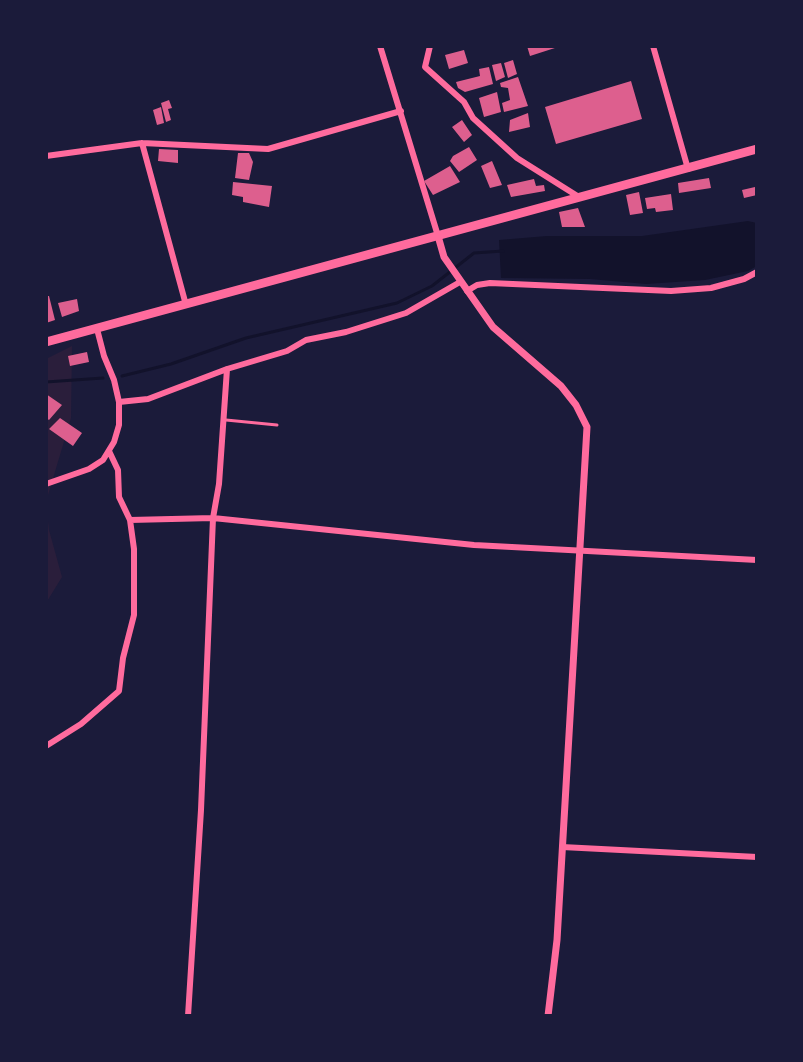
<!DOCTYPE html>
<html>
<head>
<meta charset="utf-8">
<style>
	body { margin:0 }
	#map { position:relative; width:803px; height:1062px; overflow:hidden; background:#1b1b3a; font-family:Raleway,sans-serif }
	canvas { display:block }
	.frame { position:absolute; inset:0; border:48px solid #1b1b3a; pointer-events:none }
</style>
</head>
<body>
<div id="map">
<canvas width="803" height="1062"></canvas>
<div class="frame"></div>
</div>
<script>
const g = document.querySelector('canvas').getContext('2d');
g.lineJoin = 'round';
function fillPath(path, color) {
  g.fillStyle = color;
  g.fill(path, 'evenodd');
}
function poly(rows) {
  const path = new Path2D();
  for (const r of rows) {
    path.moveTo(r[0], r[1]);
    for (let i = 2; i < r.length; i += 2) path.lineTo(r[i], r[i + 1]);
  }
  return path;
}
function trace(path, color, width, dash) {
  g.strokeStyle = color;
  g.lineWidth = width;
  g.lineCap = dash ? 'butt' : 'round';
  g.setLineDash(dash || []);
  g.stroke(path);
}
fillPath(poly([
	[72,346,71,418,46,502,49,530,62,577,46,603,46,359]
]), '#2a1e3b');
fillPath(poly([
	[748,221,757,223,757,266,748,271,705,280,646,284,590,279,501,278,499,240,547,236,642,236]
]), '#12122b');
trace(poly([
	[122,376,171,364,246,338,397,303,432,286,474,253,503,251],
	[46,382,103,378]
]), '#12122b', 3);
fillPath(poly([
	[527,46,558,46,558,47,530,56],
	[464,50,468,63,449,69,445,55],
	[513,60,517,74,508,78,504,63],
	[501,63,505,77,496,81,492,65],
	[489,67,493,84,465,92,458,88,456,82,480,76,479,69],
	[518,77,528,106,504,112,502,103,510,100,508,88,501,87,500,83],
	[631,81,642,119,556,144,545,107],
	[497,92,501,112,484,117,479,98],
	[169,100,172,108,168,109,171,120,166,122,161,103],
	[161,107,164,123,157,125,153,110],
	[528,113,530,127,509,132,510,120],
	[462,120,472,135,464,142,452,127],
	[469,147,477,160,459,172,450,161,453,156],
	[159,149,178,150,178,163,158,161],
	[238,153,249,153,253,162,249,180,235,178],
	[492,161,502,185,490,188,481,166],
	[450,166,460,182,433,195,424,181],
	[709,178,711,188,679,193,678,183],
	[534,179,536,186,544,185,545,191,511,197,507,185],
	[233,182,272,186,269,207,243,202,243,197,232,195],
	[755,187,757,195,744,198,742,190],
	[639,192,643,213,630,215,626,195],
	[671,194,673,210,656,212,655,208,647,209,645,198],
	[578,208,585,227,562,227,559,212],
	[46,296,49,296,55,320,46,323],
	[77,299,79,311,62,317,58,303],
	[87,352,89,362,70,366,68,356],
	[46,394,62,405,49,420,46,418],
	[60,418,82,433,73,446,49,429]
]), '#dd5f8e');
trace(poly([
	[226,420,277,425]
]), '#ff6b9d', 3);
trace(poly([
	[380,46,438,236],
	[430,46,425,67,464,102,473,118,517,158,579,197],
	[653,46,688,169],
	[142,143,186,305],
	[46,156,142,143,268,149,401,111],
	[467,291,477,285,490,283,671,291,711,288,744,279,757,272],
	[119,402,148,399,227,369,287,351,306,340,346,332,406,313,460,282],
	[46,484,89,469,103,460,114,442,119,425,119,402,114,380,104,356,97,329],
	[130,520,213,518,474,545,757,560],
	[46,746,81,724,119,691,123,658,134,615,134,549,130,520,119,497,118,470,109,451],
	[562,847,757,857],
	[188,1016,201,810,213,518,219,484,227,369]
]), '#ff6b9d', 6);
trace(poly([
	[438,236,444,257,493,327,561,386,576,405,587,427,557,940,548,1016]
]), '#ff6b9d', 7);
trace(poly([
	[46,342,757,149]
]), '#ff6b9d', 9);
</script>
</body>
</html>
